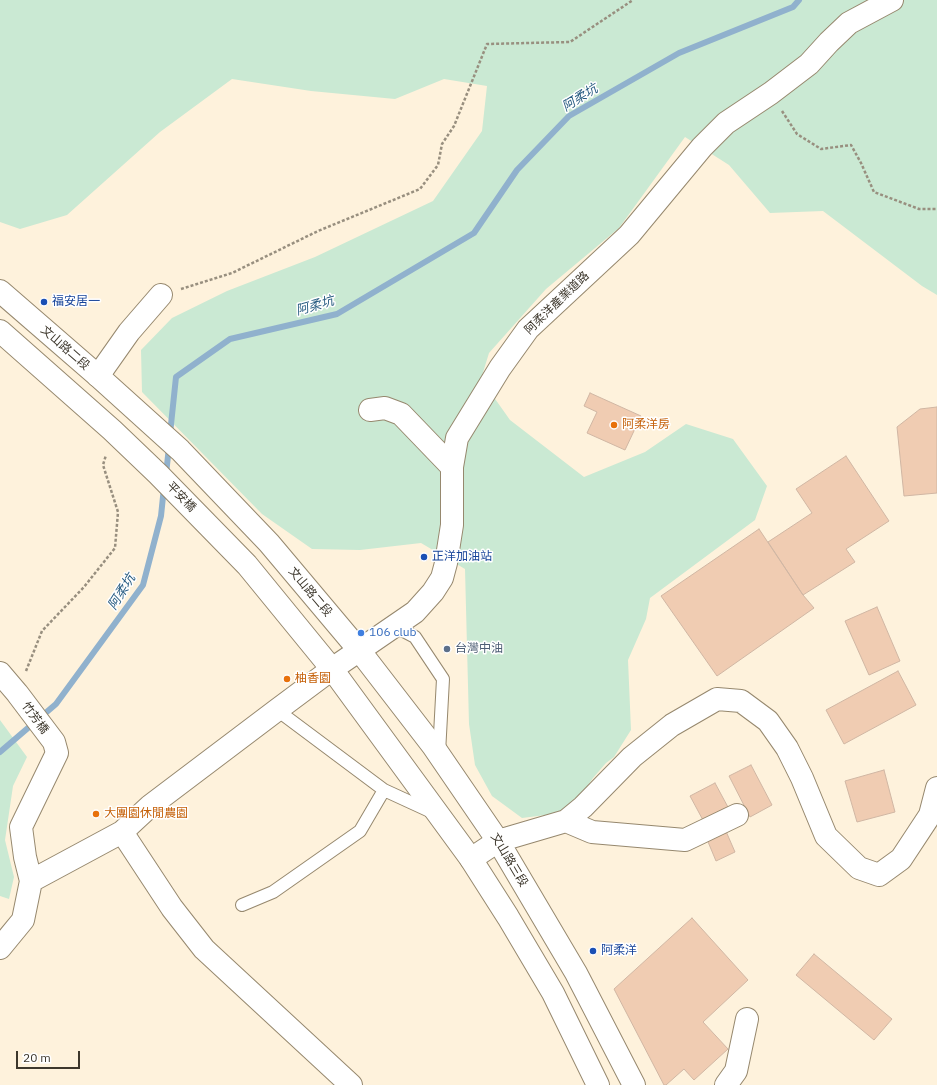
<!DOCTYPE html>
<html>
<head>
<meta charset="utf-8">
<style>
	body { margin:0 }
	#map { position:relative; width:937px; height:1085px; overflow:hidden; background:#fef2dc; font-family:"IBM Plex Sans",sans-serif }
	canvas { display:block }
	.scale { position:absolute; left:16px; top:1051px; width:64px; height:18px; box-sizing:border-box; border:2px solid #3d372c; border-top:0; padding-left:5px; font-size:12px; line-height:14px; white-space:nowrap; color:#3d372c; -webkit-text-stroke:3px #fff; paint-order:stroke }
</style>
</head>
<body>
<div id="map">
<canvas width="937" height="1085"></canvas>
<div class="scale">20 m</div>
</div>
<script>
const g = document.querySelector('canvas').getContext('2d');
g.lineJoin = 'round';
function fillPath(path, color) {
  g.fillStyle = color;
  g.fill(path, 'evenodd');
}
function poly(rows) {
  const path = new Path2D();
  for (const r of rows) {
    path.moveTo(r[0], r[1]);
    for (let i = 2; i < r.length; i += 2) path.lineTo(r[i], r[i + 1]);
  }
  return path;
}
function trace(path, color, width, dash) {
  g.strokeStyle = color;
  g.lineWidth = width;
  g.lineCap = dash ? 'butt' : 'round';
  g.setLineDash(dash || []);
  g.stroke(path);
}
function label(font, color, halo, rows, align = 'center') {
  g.font = font + ' "IBM Plex Sans","Noto Sans TC",sans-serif';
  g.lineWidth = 3;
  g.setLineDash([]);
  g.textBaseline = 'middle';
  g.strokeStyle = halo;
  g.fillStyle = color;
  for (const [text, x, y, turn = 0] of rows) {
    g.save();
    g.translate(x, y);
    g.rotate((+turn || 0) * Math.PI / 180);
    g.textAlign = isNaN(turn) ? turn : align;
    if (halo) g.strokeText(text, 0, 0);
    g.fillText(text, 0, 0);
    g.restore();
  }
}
fillPath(poly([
	[0,0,937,0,937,295,922,286,823,211,770,213,729,165,685,137,619,228,546,289,489,353,481,379,510,420,584,477,645,452,686,424,733,439,767,486,755,520,650,598,646,619,628,660,631,730,614,757,606,763,593,778,570,812,522,818,492,796,475,765,469,724,465,569,421,543,360,550,312,549,262,514,142,392,141,350,172,318,227,291,315,257,433,201,482,131,487,86,444,79,395,99,311,91,232,79,160,132,67,215,20,229,0,222],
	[0,720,27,757,13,786,5,840,14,877,9,899,0,896]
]), '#cae9d3');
trace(poly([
	[170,434,176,377,230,339,337,314,474,233,517,170,569,116,679,53,793,7,799,0],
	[166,474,169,447],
	[0,752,56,704,143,585,161,516,164,487]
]), '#90b1cd', 6);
const building = poly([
	[590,393,641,416,625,450,587,433,597,412,584,406,590,393],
	[937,407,937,493,904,496,897,427,920,409,937,407],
	[846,456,889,521,846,549,855,562,803,595,768,542,812,513,796,489,846,456],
	[759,529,803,595,814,608,717,676,661,596,759,529],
	[877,607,900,661,869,675,845,621,877,607],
	[898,671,916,705,844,744,826,710,898,671],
	[751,765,772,805,750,817,729,776,751,765],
	[884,770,895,812,857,822,845,781,884,770],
	[715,783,729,809,704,822,690,796,715,783],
	[725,829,735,852,716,861,706,837,725,829],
	[692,918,748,980,703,1022,728,1049,694,1080,684,1069,666,1085,664,1085,614,989,692,918],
	[814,954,892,1019,874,1040,796,975,814,954]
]);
fillPath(building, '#f0ccb2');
trace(building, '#d0b6a3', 1);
const service = poly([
	[394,626,415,637,443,679,439,753],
	[277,710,384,790,434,813],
	[242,905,273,892,360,831,384,790]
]);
const minor = poly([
	[98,376,129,332,161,295],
	[370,410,385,408,401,414,452,467],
	[0,673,17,693,54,742,57,753,21,827,25,857,31,881],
	[566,821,592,832,685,840,737,815],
	[122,832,172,908,204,949,351,1085],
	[471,859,498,841,566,821,583,807,632,757,672,725,717,699,741,701,768,721,787,748,802,778,826,836,859,868,879,875,901,859,930,815,937,788],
	[0,948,23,920,31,881,122,832,150,806,277,710,332,669,415,612,433,592,442,578,446,563,452,525,452,467,457,438,500,368,528,329,629,235,702,147,726,123,771,93,809,64,829,42,849,23,892,0],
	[726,1085,736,1071,747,1019]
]);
const secondary = poly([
	[0,291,98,376,180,450,269,543,359,650,433,746,498,841,576,973,634,1085],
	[0,331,112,430,158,474,247,565,332,669,471,859,508,917,553,993,598,1085]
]);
trace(service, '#96886e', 14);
trace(minor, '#96886e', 24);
trace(secondary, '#96886e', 24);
trace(poly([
	[782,111,797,134,821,149,851,145,861,163,874,192,919,209,937,209],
	[181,289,232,273,318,231,420,189,438,165,442,144,454,126,487,44,570,42,633,0],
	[26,671,42,631,84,587,115,548,118,512,103,465,106,455]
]), '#988f7f', 2.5, [3, 2]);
trace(service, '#fff', 12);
trace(minor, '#fff', 22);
trace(secondary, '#fff', 22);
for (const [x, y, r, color] of [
	[44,302,4,"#1a4fb4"],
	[614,425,4,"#e8710a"],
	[424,557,4,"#1a4fb4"],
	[361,633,4,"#3f7fe0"],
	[447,649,4,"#5c6f8a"],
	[287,679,4,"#e8710a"],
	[96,814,4,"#e8710a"],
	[593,951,4,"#1a4fb4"]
]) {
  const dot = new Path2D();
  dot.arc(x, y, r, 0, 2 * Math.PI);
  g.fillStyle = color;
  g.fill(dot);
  trace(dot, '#fff', 1.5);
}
label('12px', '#164399', '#fff', [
	["福安居一",52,302],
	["正洋加油站",432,557],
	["阿柔洋",601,951]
], 'left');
label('12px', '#3d372c', '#fff', [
	["阿柔洋產業道路",557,303,-44],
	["文山路二段",65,348,41],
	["平安橋",181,497,46],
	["文山路二段",310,592,50],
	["竹芳橋",35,718,53],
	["文山路三段",509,860,59]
]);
label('12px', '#c56008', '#fff', [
	["阿柔洋房",622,425],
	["柚香園",295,679],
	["大團園休閒農園",104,814]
], 'left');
label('12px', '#366cbe', '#fff', [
	["106 club",369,633]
], 'left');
label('12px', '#4e5e75', '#fff', [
	["台灣中油",455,649]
], 'left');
label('italic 13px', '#275b81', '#fff', [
	["阿柔坑",580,98,-32],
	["阿柔坑",315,306,-16],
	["阿柔坑",122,592,-58]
]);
</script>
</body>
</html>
